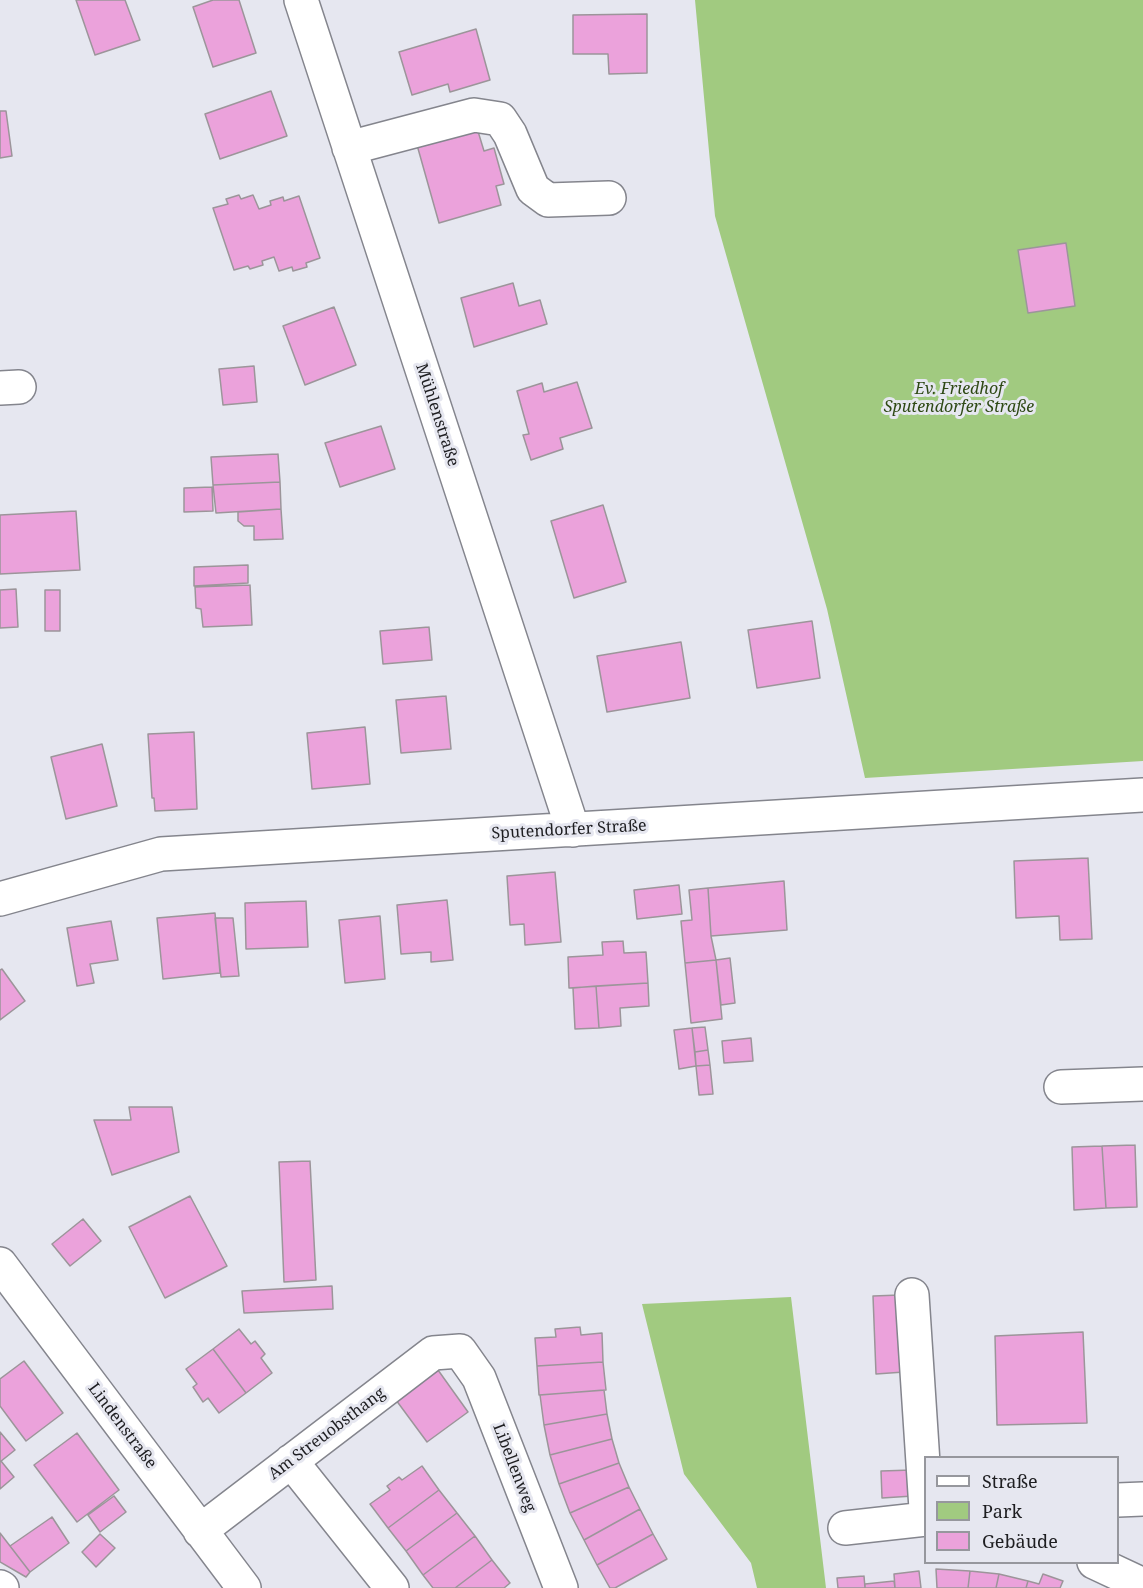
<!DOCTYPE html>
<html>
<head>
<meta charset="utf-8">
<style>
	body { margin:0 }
	#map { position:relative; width:1143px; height:1588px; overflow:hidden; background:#e6e7f0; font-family:"Noto Serif",serif }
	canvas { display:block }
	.legend { position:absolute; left:924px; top:1456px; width:195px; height:108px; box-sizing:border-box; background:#e6e7f0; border:2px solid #96979d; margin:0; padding:8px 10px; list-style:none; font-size:18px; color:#1e1e21 }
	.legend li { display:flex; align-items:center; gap:12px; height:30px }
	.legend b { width:30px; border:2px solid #96979d }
</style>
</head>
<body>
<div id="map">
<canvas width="1143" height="1588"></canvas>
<ul class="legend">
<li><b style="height:8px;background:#fff"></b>Straße</li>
<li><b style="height:16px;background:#a1ca80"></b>Park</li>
<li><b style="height:16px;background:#eba2db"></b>Gebäude</li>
</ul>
</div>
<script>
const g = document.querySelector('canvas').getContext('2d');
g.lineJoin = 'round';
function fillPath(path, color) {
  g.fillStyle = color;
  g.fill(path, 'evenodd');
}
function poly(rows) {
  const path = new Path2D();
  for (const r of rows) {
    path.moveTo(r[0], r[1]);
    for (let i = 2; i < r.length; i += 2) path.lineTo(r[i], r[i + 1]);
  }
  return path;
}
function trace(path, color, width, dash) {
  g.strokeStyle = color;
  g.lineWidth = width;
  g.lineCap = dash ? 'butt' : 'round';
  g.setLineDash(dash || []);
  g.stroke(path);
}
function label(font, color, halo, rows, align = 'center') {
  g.font = font + ' "Noto Serif",serif';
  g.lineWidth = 6;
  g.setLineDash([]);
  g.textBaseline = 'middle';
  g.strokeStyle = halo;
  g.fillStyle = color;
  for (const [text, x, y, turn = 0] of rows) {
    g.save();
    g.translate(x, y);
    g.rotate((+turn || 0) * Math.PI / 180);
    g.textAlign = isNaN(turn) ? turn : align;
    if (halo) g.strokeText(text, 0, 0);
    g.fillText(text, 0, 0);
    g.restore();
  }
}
fillPath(poly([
	[695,0,1143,0,1143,761,865,778,827,609,715,216],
	[791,1297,826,1588,757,1588,751,1563,684,1474,642,1304]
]), '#a1ca80');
const building = poly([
	[76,0,125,0,140,40,95,55,76,0],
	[213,0,239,0,256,53,213,67,193,7,213,0],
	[647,14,647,73,609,74,608,54,573,54,573,15,647,14],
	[476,29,490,80,450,92,448,84,412,95,399,52,476,29],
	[271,91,287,136,220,159,205,114,271,91],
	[0,111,6,111,12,156,0,158,0,111],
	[477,128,484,151,494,148,504,184,496,186,501,205,439,223,417,145,477,128],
	[239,195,241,199,253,195,259,209,271,205,270,201,283,197,284,201,299,196,320,258,306,263,307,267,293,271,292,267,279,271,274,257,262,261,263,265,250,269,248,266,234,270,213,208,228,204,226,199,239,195],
	[1066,243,1075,306,1028,313,1018,250,1066,243],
	[513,283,519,306,540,300,547,324,474,347,461,298,513,283],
	[334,307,356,365,305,385,283,326,334,307],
	[254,366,257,402,223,405,219,369,254,366],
	[577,382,592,428,560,438,563,449,531,460,523,435,529,434,517,391,542,383,544,392,577,382],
	[381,426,395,469,340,487,325,443,381,426],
	[278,454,280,482,213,485,211,457,278,454],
	[280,482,281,509,216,513,213,485,280,482],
	[212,487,213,511,184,512,184,488,212,487],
	[603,505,626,582,574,598,551,521,603,505],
	[281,509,283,539,254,540,254,526,244,526,238,521,238,512,281,509],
	[76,511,80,570,0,574,0,515,76,511],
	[248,565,248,583,194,586,194,567,248,565],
	[250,585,252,625,203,627,201,609,196,608,195,587,250,585],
	[16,589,18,627,0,628,0,590,16,589],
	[45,590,60,590,60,631,45,631,45,590],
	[812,621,820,678,757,688,748,630,812,621],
	[429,627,432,660,383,664,380,631,429,627],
	[681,642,690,698,607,712,597,656,681,642],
	[446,696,451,749,401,753,396,700,446,696],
	[365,727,370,784,312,789,307,733,365,727],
	[194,732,197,809,155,811,154,798,152,798,148,734,194,732],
	[102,744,117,806,66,819,51,757,102,744],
	[1088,858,1092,939,1060,940,1059,916,1016,918,1014,861,1088,858],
	[555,872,561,942,525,945,524,924,510,925,507,876,555,872],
	[784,881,787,930,711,936,708,888,784,881],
	[679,885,682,914,637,919,634,890,679,885],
	[708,888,711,936,716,960,685,963,681,921,692,920,689,890,708,888],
	[447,900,453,960,431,962,431,952,401,954,397,905,447,900],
	[306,901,308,947,246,949,245,903,306,901],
	[215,913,220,973,163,979,157,918,215,913],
	[380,916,385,979,345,983,339,920,380,916],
	[215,918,233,918,239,976,221,977,215,918],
	[111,921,118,960,90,964,94,983,77,986,67,928,111,921],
	[623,941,624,953,646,952,648,983,569,988,568,957,603,955,602,942,623,941],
	[730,958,735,1003,721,1005,716,960,730,958],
	[716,960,722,1019,691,1023,685,963,716,960],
	[2,969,25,1001,0,1020,0,970,2,969],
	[648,983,649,1006,620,1008,621,1026,599,1028,596,986,648,983],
	[596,986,599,1028,575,1029,573,988,596,986],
	[705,1027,708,1050,695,1052,692,1028,705,1027],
	[692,1028,696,1066,679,1069,674,1030,692,1028],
	[751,1038,753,1061,724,1063,722,1041,751,1038],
	[708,1050,710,1065,696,1066,695,1052,708,1050],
	[710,1065,713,1094,699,1095,696,1066,710,1065],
	[129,1107,172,1107,179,1152,112,1175,94,1120,131,1120,129,1107],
	[1135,1145,1137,1207,1106,1208,1102,1146,1135,1145],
	[1102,1146,1106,1208,1074,1210,1072,1147,1102,1146],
	[310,1161,316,1280,284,1282,279,1162,310,1161],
	[190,1196,227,1266,165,1298,129,1227,190,1196],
	[83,1219,101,1241,70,1266,52,1244,83,1219],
	[332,1286,333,1309,244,1313,242,1291,332,1286],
	[900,1295,904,1372,876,1374,873,1296,900,1295],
	[580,1327,581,1335,602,1333,603,1362,537,1366,535,1338,556,1337,555,1329,580,1327],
	[239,1329,251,1344,255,1341,265,1354,261,1358,272,1373,246,1393,213,1349,239,1329],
	[1083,1332,1087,1423,997,1425,995,1336,1083,1332],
	[213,1349,246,1393,219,1413,208,1398,203,1402,193,1387,197,1384,186,1369,213,1349],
	[24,1361,63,1413,26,1441,0,1406,0,1379,24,1361],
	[603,1362,606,1390,539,1395,537,1366,603,1362],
	[438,1370,468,1412,427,1442,396,1400,438,1370],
	[604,1390,607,1414,544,1425,540,1395,604,1390],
	[607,1414,612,1439,550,1455,544,1425,607,1414],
	[0,1432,15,1450,0,1462,0,1432],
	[77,1433,119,1490,77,1522,34,1465,77,1433],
	[612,1439,619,1463,559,1484,550,1455,612,1439],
	[1,1461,14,1477,0,1489,0,1462,1,1461],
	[619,1463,629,1487,570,1513,559,1484,619,1463],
	[422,1466,439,1490,388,1528,370,1504,390,1490,387,1486,399,1477,402,1480,422,1466],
	[912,1470,913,1496,882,1498,881,1471,912,1470],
	[629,1487,640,1509,584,1540,570,1513,629,1487],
	[439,1490,457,1513,406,1551,388,1528,439,1490],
	[114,1496,126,1512,100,1532,88,1515,114,1496],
	[640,1509,653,1534,597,1565,584,1540,640,1509],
	[457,1513,475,1536,423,1575,406,1551,457,1513],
	[52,1517,69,1543,30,1572,10,1546,52,1517],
	[0,1533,30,1572,26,1577,0,1562,0,1533],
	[100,1534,115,1548,96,1567,82,1552,100,1534],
	[653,1534,667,1559,615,1588,610,1588,597,1565,653,1534],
	[475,1536,492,1560,455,1588,433,1588,423,1575,475,1536],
	[492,1560,510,1583,504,1588,455,1588,492,1560],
	[936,1569,970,1571,968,1588,937,1588,936,1569],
	[919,1571,921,1588,895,1588,894,1574,919,1571],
	[970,1571,999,1574,996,1588,968,1588,970,1571],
	[999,1574,1028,1581,1026,1588,996,1588,999,1574],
	[1043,1574,1063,1581,1060,1588,1026,1588,1028,1581,1039,1584,1043,1574],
	[864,1576,865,1588,838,1588,837,1578,864,1576],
	[894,1581,895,1588,865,1588,865,1584,894,1581]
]);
fillPath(building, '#eba2db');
trace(building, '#9c959a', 1.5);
const minor = poly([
	[301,0,573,830],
	[349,148,474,115,500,119,510,134,533,189,548,200,609,198],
	[0,388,19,387],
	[0,899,161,854,1143,795],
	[1061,1087,1143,1084],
	[0,1264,244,1588],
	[912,1295,926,1509],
	[291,1461,392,1588],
	[1118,1500,1143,1499],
	[845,1528,926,1519],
	[200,1531,433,1353,460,1351,479,1378,561,1588],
	[1094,1562,1143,1585],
	[0,1587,2,1588]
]);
trace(minor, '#84858d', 36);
trace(minor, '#fff', 33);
label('italic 16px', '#2e4914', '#e6e7f0', [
	["Ev. Friedhof",959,389],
	["Sputendorfer Straße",959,407]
]);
label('16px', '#1e1e21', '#e6e7f0', [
	["Mühlenstraße",437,415,72],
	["Sputendorfer Straße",569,830,-3],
	["Lindenstraße",122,1426,53],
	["Am Streuobsthang",327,1434,-37],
	["Libellenweg",514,1468,69]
]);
</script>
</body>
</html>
